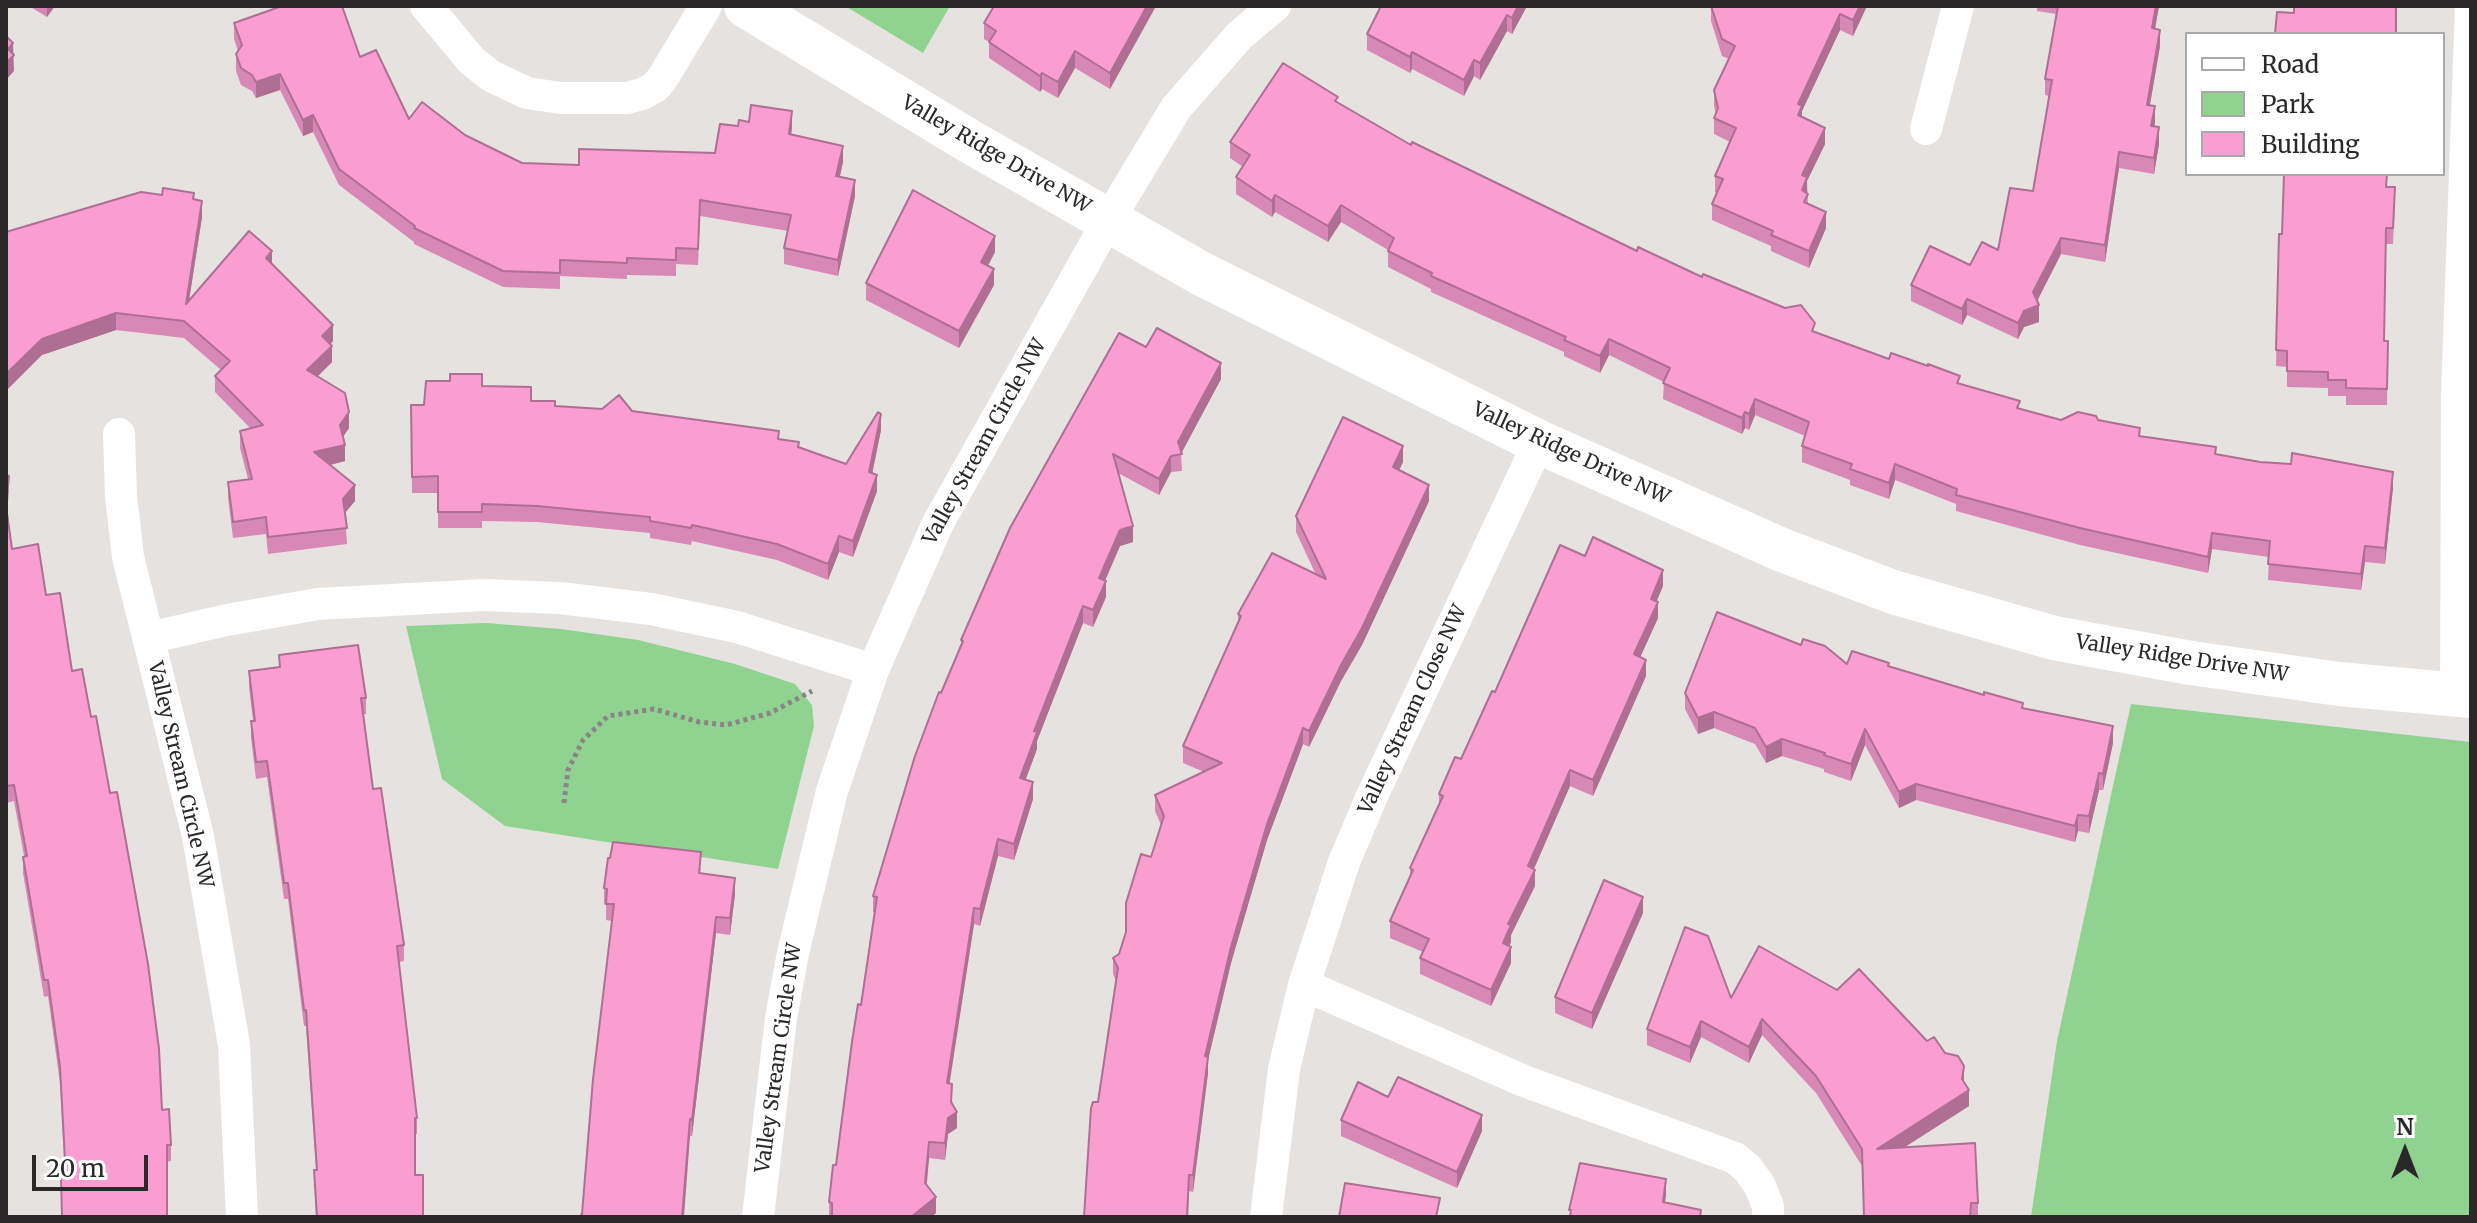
<!DOCTYPE html>
<html>
<head>
<meta charset="utf-8">
<style>
	body { margin:0 }
	#map { position:relative; width:2477px; height:1223px; overflow:hidden; background:#e6e2e0; font-family:Merriweather,serif }
	canvas { display:block }
	.frame { position:absolute; inset:0; border:8px solid #2a2828; pointer-events:none }
	.legend { position:absolute; left:2185px; top:32px; width:260px; height:144px; box-sizing:border-box; background:#fff; border:2px solid #aaa9a9; margin:0; padding:10px 14px; list-style:none; font-size:24px; color:#2a2828 }
	.legend li { display:flex; align-items:center; gap:16px; height:40px }
	.legend b { width:40px; border:2px solid #aaa9a9 }
	.north { position:absolute; left:2365px; top:1111px; width:80px; height:80px; -webkit-text-stroke:6px #fff; paint-order:stroke; rotate:0deg; font-size:22px; font-weight:700; line-height:32px; text-align:center; color:#2a2828 }
	.north::after { content:''; display:block; margin:auto; width:28px; height:36px; background:#2a2828; clip-path:polygon(50% 0,100% 100%,50% 72%,0 100%) }
	.scale { position:absolute; left:32px; top:1155px; width:116px; height:36px; box-sizing:border-box; border:4px solid #2a2828; border-top:0; padding-left:10px; font-size:24px; line-height:28px; white-space:nowrap; color:#2a2828; -webkit-text-stroke:6px #fff; paint-order:stroke }
</style>
</head>
<body>
<div id="map">
<canvas width="2477" height="1223"></canvas>
<div class="frame"></div>
<ul class="legend">
<li><b style="height:10px;background:#fff"></b>Road</li>
<li><b style="height:22px;background:#90d391"></b>Park</li>
<li><b style="height:22px;background:#fa9ed2"></b>Building</li>
</ul>
<div class="north">N</div>
<div class="scale">20 m</div>
</div>
<script>
const g = document.querySelector('canvas').getContext('2d');
g.lineJoin = 'round';
function fillPath(path, color) {
  g.fillStyle = color;
  g.fill(path, 'evenodd');
}
function poly(rows) {
  const path = new Path2D();
  for (const r of rows) {
    path.moveTo(r[0], r[1]);
    for (let i = 2; i < r.length; i += 2) path.lineTo(r[i], r[i + 1]);
  }
  return path;
}
function trace(path, color, width, dash) {
  g.strokeStyle = color;
  g.lineWidth = width;
  g.lineCap = dash ? 'butt' : 'round';
  g.setLineDash(dash || []);
  g.stroke(path);
}
function label(font, color, halo, rows, align = 'center') {
  g.font = font + ' Merriweather,serif';
  g.lineWidth = 8;
  g.setLineDash([]);
  g.textBaseline = 'middle';
  g.strokeStyle = halo;
  g.fillStyle = color;
  for (const [text, x, y, turn = 0] of rows) {
    g.save();
    g.translate(x, y);
    g.rotate((+turn || 0) * Math.PI / 180);
    g.textAlign = isNaN(turn) ? turn : align;
    if (halo) g.strokeText(text, 0, 0);
    g.fillText(text, 0, 0);
    g.restore();
  }
}
fillPath(poly([
	[845,6,950,6,923,53],
	[486,623,561,629,638,640,735,664,795,684,812,705,814,726,778,869,505,826,442,779,406,626],
	[2131,704,2471,742,2471,1217,2031,1217,2057,1041]
]), '#90d391');
trace(poly([
	[564,803,568,770,583,740,608,716,654,709,699,722,726,725,770,713,812,691]
]), '#888584', 5, [4, 4]);
trace(poly([
	[426,6,472,61,491,76,527,93,561,98,627,98,642,94,655,87,662,79,706,6],
	[1926,129,1958,6],
	[119,434,121,496,128,557,198,836,234,1045,242,1217],
	[148,638,227,620,318,604,484,595,560,598,651,609,737,627,873,670],
	[2456,695,2457,395,2471,6],
	[1304,985,1524,1081,1735,1158,1748,1169,1760,1186,1768,1206,1768,1217],
	[758,1217,781,1018,793,953,832,791,873,670,938,523,1108,221,1176,108,1240,35,1275,6],
	[1266,1217,1284,1069,1304,985,1344,862,1372,796,1539,442]
]), '#fff', 32);
trace(poly([
	[746,6,969,141,1200,273,1539,442,1782,550,1893,592,2054,638,2191,663,2339,684,2471,696]
]), '#fff', 44);
fillPath(poly([
	[29,6,55,6,47,17],
	[994,6,1156,6,1110,89,1075,68,1058,98,1042,89,1040,92,989,58,989,42,984,39,984,23],
	[1527,6,1512,34,1507,31,1480,80,1474,76,1464,96,1412,69,1410,73,1367,50,1367,34],
	[1711,6,1867,6,1853,36,1840,30,1802,111,1802,117,1825,144,1807,181,1808,204,1826,228,1809,268,1771,251,1771,246,1712,220,1712,204,1717,193,1715,192,1715,176,1730,142,1714,134,1714,118,1716,114,1714,106,1714,90,1729,59,1722,56,1711,21],
	[2037,6,2159,6,2155,29,2160,46,2150,105,2159,144,2154,174,2119,168,2105,262,2061,254,2037,301,2039,322,2024,327,2018,339,1967,315,1962,325,1911,301,1911,285,1970,265,1998,250,2033,191,2049,96,2045,95,2045,79,2056,14,2037,11],
	[234,23,360,57,409,119,465,135,522,163,579,165,715,153,738,126,792,127,791,135,843,162,840,177,855,196,838,276,784,264,784,248,788,231,700,216,698,265,676,264,676,276,627,275,627,279,560,276,560,289,503,287,414,244,414,242,339,185,313,132,303,136,280,90,256,98,252,91,241,85,236,71,236,54,238,51,234,39],
	[1338,102,1411,145,1637,251,1815,333,1960,384,2020,409,2061,420,2098,420,2140,436,2216,454,2393,488,2385,564,2365,562,2361,590,2268,580,2269,557,2212,549,2208,573,2080,545,1956,511,1956,504,1895,480,1889,499,1850,485,1850,480,1802,462,1802,446,1805,436,1755,415,1749,430,1745,428,1742,434,1663,399,1664,382,1609,355,1600,373,1564,356,1564,352,1431,292,1431,289,1388,267,1388,250,1341,222,1328,242,1275,212,1272,217,1236,194,1236,177,1243,167,1230,158,1230,142],
	[2387,187,2395,203,2393,244,2386,244,2384,341,2388,341,2387,405,2346,405,2346,396,2328,396,2328,388,2287,387,2287,367,2276,366,2279,234,2282,234],
	[194,199,202,217,189,300,272,263,333,341,331,344,332,362,317,377,349,428,343,437,345,461,330,465,355,501,345,513,347,544,268,554,266,534,233,538,228,498,228,482,248,479,240,448,240,431,251,429,215,392,215,376,221,370,184,338,116,330,42,355],
	[995,252,988,266,994,285,959,348,866,300,866,283],
	[1146,347,1221,379,1181,453,1182,471,1171,472,1159,495,1118,473,1133,542,1120,546,1105,581,1106,597,1093,627,1083,623,1037,741,1037,749,1025,780,1033,799,1014,860,998,856,980,926,974,924,949,1083,957,1128,948,1134,945,1160,929,1158,927,1184,936,1213,931,1217,829,1217,829,1202,836,1165,875,913,873,912,873,896,941,693,961,647,961,640],
	[482,386,531,401,555,406,632,411,779,439,846,464,881,430,872,474,877,491,853,557,839,552,828,580,777,560,692,541,691,545,650,538,650,533,537,522,482,521,482,528,438,528,438,493,412,493,411,405,424,405],
	[1403,462,1399,470,1429,501,1362,645,1341,681,1309,747,1303,744,1267,840,1231,963,1208,1060,1208,1073,1193,1192,1189,1191,1188,1217,1084,1217,1098,1102,1116,981,1113,974,1113,958,1119,954,1161,825,1155,811,1155,795,1204,772,1183,763,1183,746,1238,623,1238,614,1316,575,1296,532,1296,516],
	[6,475,9,492,7,512,12,549,46,595,72,671,162,1110,171,1145,171,1161,65,1178,60,1083,48,996,44,997,23,873,23,857,24,856,14,801,6,803],
	[1585,556,1663,586,1656,601,1658,618,1640,657,1646,676,1593,796,1570,786,1534,869,1535,886,1511,935,1511,942,1509,946,1511,963,1491,1006,1420,974,1420,958,1423,952,1390,938,1390,921,1410,878,1410,868,1439,805,1439,794,1461,759,1495,692],
	[279,655,366,698,366,714,363,714,373,789,404,945,404,961,399,962,417,1118,417,1134,415,1134,415,1175,423,1217,427,1217,316,1217,314,1170,316,1170,306,1026,304,1026,288,899,284,899,267,777,256,779,251,738,251,721,253,721,249,687,249,671,279,667],
	[1847,664,1889,666,2023,708,2113,743,2103,790,2099,790,2089,833,2078,831,2075,842,1916,800,1899,808,1865,745,1851,781,1824,772,1824,769,1782,756,1766,763,1755,744,1714,728,1698,734,1685,709,1685,693],
	[701,868,700,873,735,894,730,935,716,933,692,1136,690,1136,582,1214,612,921,606,920,606,905,604,904,604,888],
	[1643,913,1592,1029,1555,1013,1555,997],
	[1731,998,1964,1083,1969,1106,1904,1147,1978,1203,1978,1217,1864,1217,1862,1166,1816,1093,1762,1035,1749,1063,1701,1037,1690,1063,1647,1045,1647,1029],
	[1388,1097,1482,1131,1457,1188,1341,1136,1341,1120]
]), '#d788b5');
fillPath(poly([
	[47,6,55,6,47,17],
	[1147,6,1156,6,1110,89,1110,73],
	[1518,6,1527,6,1512,34,1512,18],
	[1860,6,1867,6,1853,36,1853,20],
	[2156,6,2159,6,2152,45,2152,28],
	[1840,14,1840,30,1802,111,1802,122,1798,131,1798,104],
	[1507,15,1507,31,1480,80,1480,63],
	[2160,30,2160,46,2147,121,2147,105],
	[13,43,14,71,6,80,8,49],
	[1075,51,1075,68,1058,98,1058,82],
	[1412,52,1412,69,1410,73,1410,57],
	[1474,60,1474,76,1464,96,1464,80],
	[1042,73,1042,89,1040,92,1040,76],
	[280,74,280,90,256,98,256,82],
	[2155,106,2155,123,2151,142,2151,126],
	[792,111,792,127,789,151,789,134],
	[313,115,313,132,303,136,303,120],
	[2159,127,2159,144,2154,174,2154,158],
	[1825,128,1825,144,1807,181,1807,193,1802,207,1802,175],
	[843,146,843,162,836,192,836,176],
	[2119,152,2119,168,2105,262,2105,245],
	[855,180,855,196,838,276,838,260],
	[1275,195,1275,212,1272,217,1272,201],
	[202,201,202,217,186,320,186,304],
	[1341,205,1341,222,1328,242,1328,226],
	[1826,212,1826,228,1809,268,1809,251],
	[995,236,995,252,981,278,981,262],
	[2061,238,2061,254,2034,307,2039,305,2039,322,2024,327,2018,339,2018,323],
	[272,251,272,268,266,258],
	[994,269,994,285,959,348,959,331],
	[1967,299,1967,315,1962,325,1962,309],
	[116,313,116,330,42,355,6,391,6,374,42,339],
	[333,325,333,341,322,352,322,336],
	[1609,339,1609,355,1600,373,1600,356],
	[332,346,332,362,307,387,307,370],
	[1221,363,1221,379,1181,454,1178,442],
	[1755,399,1755,415,1749,430,1749,414],
	[349,412,349,428,340,441,340,425],
	[1745,412,1745,428,1742,434,1742,418],
	[881,414,881,430,869,489,869,472],
	[345,445,345,461,314,469,314,452],
	[1403,446,1403,462,1393,483,1393,467],
	[1171,456,1171,472,1159,495,1159,479],
	[1895,464,1895,480,1889,499,1889,483],
	[2393,472,2393,488,2385,564,2385,548],
	[877,475,877,491,853,557,853,541],
	[355,485,355,501,343,515,343,499],
	[1429,485,1429,501,1362,645,1341,681,1309,747,1309,731],
	[1133,526,1133,542,1120,546,1099,594,1099,578,1120,530],
	[2212,533,2212,549,2208,573,2208,557],
	[839,536,839,552,828,580,828,564],
	[2365,546,2365,562,2361,590,2361,574],
	[1663,570,1663,586,1651,615,1651,599],
	[1106,581,1106,597,1093,627,1093,610],
	[1658,602,1658,618,1634,671,1634,654],
	[1083,606,1083,623,1037,741,1037,749,1020,795,1020,778,1034,731],
	[1646,660,1646,676,1593,796,1593,780],
	[1714,712,1714,728,1698,734,1698,718],
	[2113,726,2113,743,2103,790,2103,774],
	[1303,728,1303,744,1267,840,1231,963,1208,1060,1208,1073,1193,1192,1193,1175,1205,1056,1231,947,1267,824],
	[1865,729,1865,745,1851,781,1851,764],
	[1782,739,1782,756,1766,763,1766,747],
	[1570,770,1570,786,1528,882,1528,866],
	[2099,773,2099,790,2089,833,2089,816],
	[1033,782,1033,799,1014,860,1014,844],
	[1916,784,1916,800,1899,808,1899,792],
	[2078,815,2078,831,2075,842,2075,826],
	[998,839,998,856,980,926,980,909],
	[1535,870,1535,886,1511,935,1511,942,1503,960,1503,943,1508,924],
	[735,878,735,894,730,935,730,918],
	[1643,897,1643,913,1592,1029,1592,1013],
	[974,908,974,924,947,1100,947,1083],
	[716,917,716,933,692,1136,692,1120],
	[1511,947,1511,963,1491,1006,1491,990],
	[1762,1019,1762,1035,1749,1063,1749,1047],
	[1701,1021,1701,1037,1690,1063,1690,1047],
	[1964,1066,1964,1082,1969,1090,1969,1106,1877,1165,1877,1149,1962,1079],
	[952,1084,951,1116,957,1112,957,1128,948,1134,945,1160,945,1143],
	[1482,1115,1482,1131,1457,1188,1457,1172],
	[690,1119,690,1136,684,1217,682,1217],
	[929,1142,929,1158,925,1199,925,1183],
	[1666,1179,1666,1196,1663,1217,1663,1202],
	[936,1197,936,1213,931,1217,911,1217]
]), '#af6f93');
const building = poly([
	[282,6,342,6,360,57,376,50,409,119,422,102,465,135,522,163,579,165,579,149,715,153,720,124,738,126,739,120,749,122,751,105,792,111,789,134,843,146,836,176,855,180,838,260,784,248,791,215,700,200,698,249,676,248,676,260,627,258,627,263,560,260,560,273,503,271,414,228,415,226,339,169,313,115,303,120,280,74,256,82,252,75,241,68,236,54,242,45,234,23,282,6],
	[994,6,1147,6,1110,73,1075,51,1058,82,1042,73,1040,76,989,42,996,31,984,23,994,6],
	[1381,6,1518,6,1512,18,1507,15,1480,63,1474,60,1464,80,1412,52,1410,57,1367,34,1381,6],
	[1711,6,1860,6,1853,20,1840,14,1798,104,1802,106,1798,115,1825,128,1802,175,1807,177,1802,190,1808,194,1804,202,1826,212,1809,251,1771,235,1773,231,1712,204,1723,179,1715,176,1736,128,1714,118,1718,108,1714,90,1735,46,1722,39,1711,6],
	[2058,6,2156,6,2152,28,2160,30,2147,105,2155,106,2151,126,2159,127,2154,158,2119,152,2105,245,2061,238,2033,292,2039,305,2024,311,2018,323,1967,299,1962,309,1911,285,1930,246,1970,265,1982,242,1998,250,2010,188,2033,191,2052,80,2045,79,2058,6],
	[2294,6,2396,6,2396,34,2275,34,2277,12,2294,13,2294,6],
	[6,36,13,43,8,49,14,55,6,63,6,36],
	[1283,63,1338,97,1335,101,1411,145,1412,142,1637,251,1638,247,1702,277,1703,274,1785,308,1801,305,1815,323,1812,331,1889,359,1891,353,1928,366,1928,364,1960,376,1957,383,2020,401,2017,408,2061,420,2078,412,2096,416,2098,420,2140,428,2139,436,2216,447,2215,454,2260,462,2291,464,2292,453,2393,472,2385,548,2365,546,2361,574,2268,564,2270,541,2212,533,2208,557,2080,528,1956,495,1957,489,1895,464,1889,483,1850,469,1852,464,1802,446,1809,422,1755,399,1749,414,1745,412,1742,418,1663,383,1670,368,1609,339,1600,356,1564,340,1566,337,1431,276,1432,273,1388,251,1394,238,1341,205,1328,226,1275,195,1272,201,1236,177,1250,155,1230,142,1283,63],
	[2284,174,2387,174,2386,187,2395,187,2393,228,2386,228,2384,341,2388,341,2387,389,2346,388,2346,380,2328,380,2328,372,2287,371,2287,351,2276,350,2279,234,2282,234,2284,174],
	[163,188,194,193,193,199,202,201,186,304,249,231,272,251,266,258,333,325,322,336,332,346,307,370,345,393,349,412,340,425,345,445,314,452,355,485,343,499,347,528,268,537,266,517,233,522,228,482,252,479,240,431,263,425,215,376,230,361,184,321,116,313,42,339,6,374,6,232,141,192,162,195,163,188],
	[913,190,995,236,981,262,994,269,959,331,866,283,913,190],
	[1157,328,1221,363,1178,442,1182,454,1171,456,1159,479,1113,454,1133,526,1120,530,1099,578,1106,581,1093,610,1083,606,1034,731,1037,732,1020,778,1033,782,1014,844,998,839,980,909,974,908,947,1083,952,1084,951,1102,957,1112,948,1118,945,1143,929,1142,925,1183,936,1197,911,1217,832,1217,832,1203,829,1202,833,1165,836,1165,852,1042,858,1004,861,1005,877,897,873,896,915,756,939,692,941,693,963,641,961,640,1010,528,1119,333,1146,347,1157,328],
	[450,374,482,374,482,386,531,387,531,401,555,401,555,406,602,409,619,395,632,411,779,431,778,439,799,442,798,447,846,464,878,412,881,414,869,472,877,475,853,541,839,536,828,564,777,544,692,525,691,528,650,521,650,517,537,506,482,504,482,512,438,512,438,476,412,477,411,405,424,405,426,381,450,381,450,374],
	[1343,417,1403,446,1393,467,1429,485,1362,628,1341,665,1309,731,1303,728,1267,824,1231,947,1205,1056,1208,1057,1193,1175,1189,1175,1187,1217,1084,1217,1091,1108,1093,1102,1098,1102,1118,968,1113,958,1119,954,1126,932,1126,903,1141,854,1151,857,1164,816,1155,795,1222,763,1183,746,1241,616,1238,614,1272,553,1326,579,1296,516,1343,417],
	[6,475,9,476,6,506,12,549,38,544,46,595,60,593,72,671,82,669,91,717,96,716,110,793,117,792,148,964,159,1049,162,1110,169,1109,171,1145,167,1145,167,1217,62,1217,61,1178,66,1178,60,1067,48,980,44,980,23,857,27,856,14,785,6,786,6,475],
	[1593,537,1663,570,1651,599,1658,602,1634,654,1646,660,1593,780,1570,770,1528,866,1535,870,1508,924,1511,925,1503,943,1511,947,1491,990,1420,958,1429,939,1390,921,1413,870,1410,868,1443,796,1439,794,1455,757,1461,759,1492,691,1495,692,1560,545,1585,556,1593,537],
	[1717,612,1801,645,1803,639,1825,646,1847,664,1852,651,1889,663,1888,666,1984,695,1984,692,2023,703,2022,708,2113,726,2103,774,2099,773,2089,816,2078,815,2075,826,1916,784,1899,792,1865,729,1851,764,1824,755,1825,753,1782,739,1766,747,1755,728,1714,712,1698,718,1685,693,1717,612],
	[358,645,366,698,361,698,373,789,381,788,404,945,397,946,417,1118,415,1118,415,1175,423,1175,423,1217,427,1217,317,1217,314,1170,317,1170,306,1010,304,1010,288,883,284,883,267,761,256,762,251,721,255,721,249,671,280,667,279,655,358,645],
	[613,842,701,852,699,873,735,878,730,918,716,917,692,1120,690,1119,682,1217,579,1217,582,1214,593,1079,614,904,606,904,607,889,604,888,608,858,610,858,613,842],
	[1604,880,1643,897,1592,1013,1555,997,1604,880],
	[1685,927,1708,936,1731,998,1759,946,1837,990,1859,969,1927,1041,1934,1037,1945,1053,1958,1056,1964,1066,1962,1079,1969,1090,1877,1149,1975,1143,1978,1203,1971,1203,1970,1217,1864,1217,1862,1149,1816,1076,1762,1019,1749,1047,1701,1021,1690,1047,1647,1029,1685,927],
	[1398,1077,1482,1115,1457,1172,1341,1120,1358,1082,1388,1097,1398,1077],
	[1580,1163,1666,1179,1663,1202,1701,1210,1700,1217,1570,1217,1571,1210,1569,1210,1580,1163],
	[1345,1183,1440,1198,1436,1217,1339,1217,1345,1183]
]);
fillPath(building, '#fa9ed2');
trace(building, '#af6f93', 2);
label('20px', '#2a2828', '#fff', [
	["Valley Ridge Drive NW",996,155,30],
	["Valley Stream Circle NW",985,442,-61],
	["Valley Ridge Drive NW",1571,454,25],
	["Valley Ridge Drive NW",2182,659,9],
	["Valley Stream Close NW",1413,710,-65],
	["Valley Stream Circle NW",180,775,77],
	["Valley Stream Circle NW",779,1058,-82]
]);
</script>
</body>
</html>
